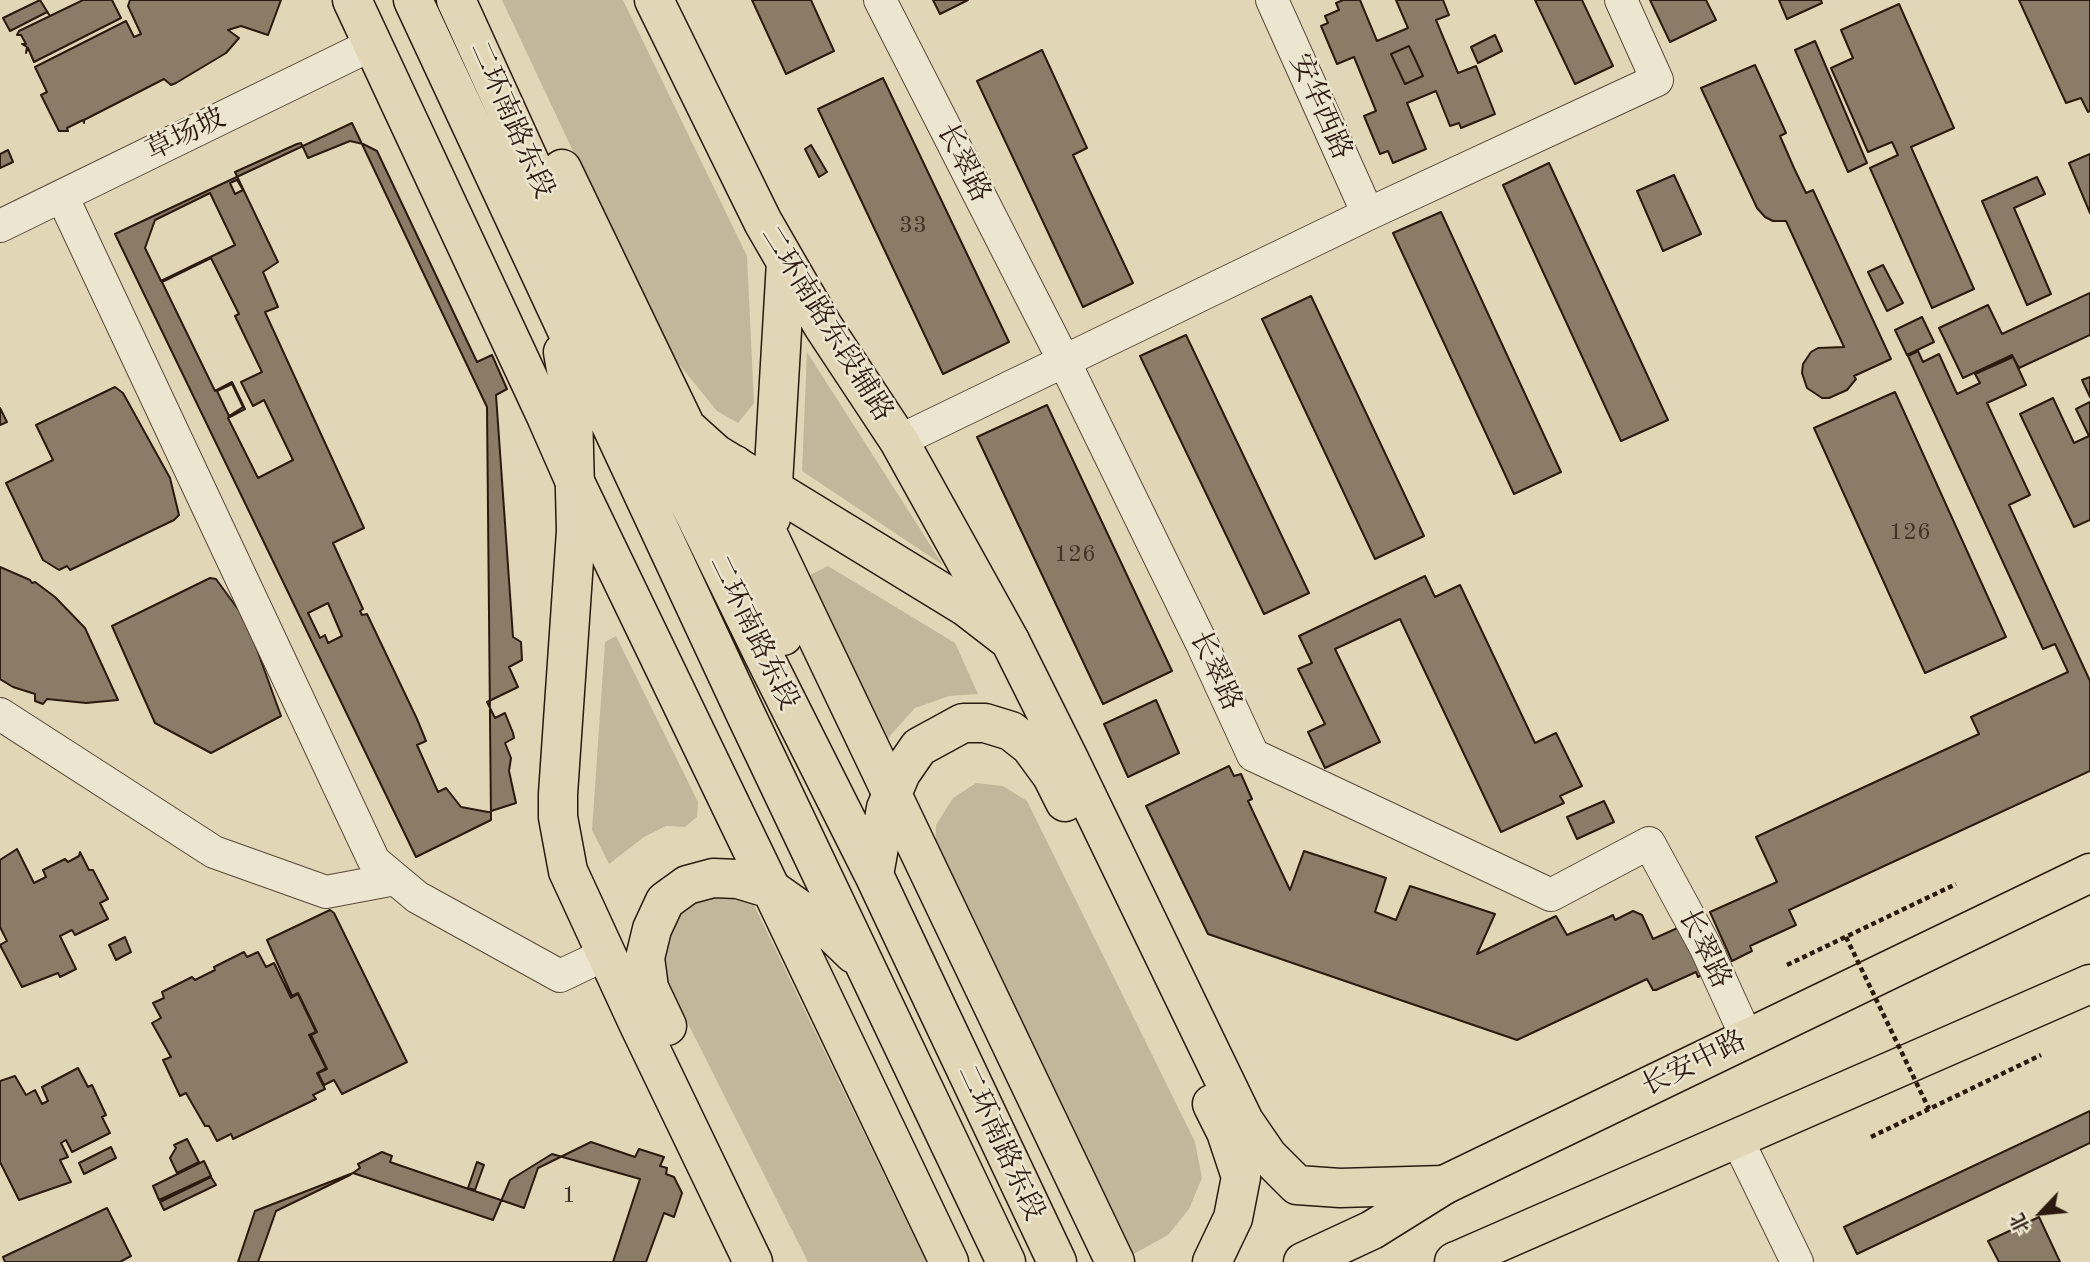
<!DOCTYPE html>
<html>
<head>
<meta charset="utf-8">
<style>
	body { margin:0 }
	#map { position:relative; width:2090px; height:1262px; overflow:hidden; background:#e1d7b7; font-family:"Old Standard TT","Noto Serif SC",serif }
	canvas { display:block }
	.north { position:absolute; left:2006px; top:1178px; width:70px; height:70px; -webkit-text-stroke:5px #ece5d0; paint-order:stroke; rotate:244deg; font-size:19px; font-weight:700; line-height:28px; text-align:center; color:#2c1a0f }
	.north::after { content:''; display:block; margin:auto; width:24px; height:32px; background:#2c1a0f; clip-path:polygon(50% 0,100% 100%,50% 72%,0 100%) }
</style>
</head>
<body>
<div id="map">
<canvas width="2090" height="1262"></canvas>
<div class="north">北</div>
</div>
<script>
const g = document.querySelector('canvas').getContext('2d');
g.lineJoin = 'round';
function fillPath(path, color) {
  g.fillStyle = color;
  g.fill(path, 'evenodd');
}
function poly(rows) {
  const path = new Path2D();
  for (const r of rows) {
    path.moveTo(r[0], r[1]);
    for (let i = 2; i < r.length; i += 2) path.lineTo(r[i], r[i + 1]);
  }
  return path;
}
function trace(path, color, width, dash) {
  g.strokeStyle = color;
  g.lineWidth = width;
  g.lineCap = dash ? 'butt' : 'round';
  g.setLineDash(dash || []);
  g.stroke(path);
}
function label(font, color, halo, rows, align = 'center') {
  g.font = font + ' "Old Standard TT","Noto Serif SC",serif';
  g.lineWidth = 5;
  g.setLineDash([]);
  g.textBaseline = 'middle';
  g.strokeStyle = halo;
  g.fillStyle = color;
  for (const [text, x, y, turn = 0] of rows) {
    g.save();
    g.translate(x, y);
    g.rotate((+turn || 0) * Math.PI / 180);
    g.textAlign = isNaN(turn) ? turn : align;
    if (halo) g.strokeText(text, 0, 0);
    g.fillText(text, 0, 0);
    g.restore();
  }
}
fillPath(poly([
	[502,0,623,0,747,256,754,403,738,423,717,411,665,347],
	[807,352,943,565,802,471],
	[828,566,955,643,978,694,949,696,915,708,888,738,808,576],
	[616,636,698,802,697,817,685,827,666,826,644,837,609,864,592,830,605,642],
	[976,783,1003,786,1027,801,1195,1142,1202,1178,1189,1209,1168,1235,1130,1256,935,857,936,825,953,798],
	[735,891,753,903,926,1262,808,1262,663,974,670,927,687,907,712,893]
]), '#c2b79a');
const building = poly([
	[40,0,50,16,47,12,10,31,3,18,40,0],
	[83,0,112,0,121,18,34,62,28,48,26,53,27,47,22,44,26,44,21,35,17,35,19,31,83,0],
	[130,0,281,0,268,35,241,26,228,30,239,38,226,53,176,83,171,85,164,79,84,120,84,123,83,120,67,128,68,131,59,131,41,95,47,92,35,67,126,21,134,37,141,34,128,6,130,0],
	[752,0,811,0,834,51,786,74,752,0],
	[933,0,968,0,940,14,933,0],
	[1343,0,1360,0,1377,41,1408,28,1396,0,1443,0,1449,15,1436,20,1458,73,1476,66,1495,114,1461,128,1459,123,1450,126,1436,91,1407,103,1426,149,1393,163,1388,151,1380,154,1364,116,1376,111,1354,57,1337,64,1321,26,1328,23,1325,16,1339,10,1336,3,1343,0],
	[1409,46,1423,76,1405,84,1391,54,1409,46],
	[1535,0,1582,0,1613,66,1575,84,1535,0],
	[1650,0,1706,0,1716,20,1670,42,1650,0],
	[1779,0,1821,0,1822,3,1787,19,1779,0],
	[2019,0,2090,0,2090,111,2088,112,2081,98,2066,103,2019,0],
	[1899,4,1954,128,1911,147,1974,289,1932,308,1870,168,1898,155,1892,142,1868,152,1831,68,1853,58,1841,30,1899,4],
	[1495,35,1502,51,1478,63,1471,47,1495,35],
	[1815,41,1867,163,1848,172,1795,50,1815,41],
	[1409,46,1423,76,1405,84,1391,54,1409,46],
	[1042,50,1087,148,1073,155,1133,283,1083,307,977,81,1042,50],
	[1755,65,1786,133,1780,136,1794,168,1806,193,1813,190,1891,359,1854,376,1856,379,1847,390,1829,398,1822,398,1807,388,1802,373,1803,364,1811,352,1818,348,1844,347,1786,221,1773,221,1765,217,1757,208,1701,88,1755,65],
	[883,78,1009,342,943,374,818,109,883,78],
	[352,123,487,407,491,820,416,857,115,234,352,123],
	[350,141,363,144,377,151,477,362,492,355,507,389,496,395,513,637,521,642,522,660,509,667,518,687,487,702,495,718,505,713,513,733,514,738,505,743,511,758,509,771,516,803,488,812,461,807,446,788,438,792,417,745,426,741,417,719,367,614,362,615,360,611,363,609,333,543,364,528,265,312,278,307,263,272,278,262,235,172,297,144,301,143,308,158,350,141],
	[811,145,827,172,819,177,805,149,811,145],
	[8,150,13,162,0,168,0,154,8,150],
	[2090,154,2090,213,2069,163,2090,154],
	[1549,163,1668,420,1621,441,1503,185,1549,163],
	[1674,175,1701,234,1663,251,1637,191,1674,175],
	[2037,177,2045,194,2014,208,2051,294,2027,305,1982,201,2037,177],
	[237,180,243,190,235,194,230,183,237,180],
	[210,193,235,245,161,281,145,248,155,220,210,193],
	[1441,212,1561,472,1514,494,1393,233,1441,212],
	[211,258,239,314,235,316,262,372,241,382,253,406,264,400,293,460,258,478,228,418,245,409,232,382,215,391,162,282,211,258],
	[1883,265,1903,303,1887,311,1868,272,1883,265],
	[2090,293,2090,335,2019,368,2012,355,1963,378,1939,328,1988,305,2002,334,2090,293],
	[1311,296,1424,536,1375,559,1262,319,1311,296],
	[1922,317,1934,342,1907,355,1895,330,1922,317],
	[1186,335,1309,593,1264,614,1140,356,1186,335],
	[1918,351,1923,362,1939,354,1957,394,1980,383,1975,374,2013,357,2026,385,1987,403,2030,495,2009,505,2090,681,2090,771,1789,910,1796,925,1750,946,1752,951,1732,961,1710,912,1777,882,1756,837,1979,734,1971,717,2068,672,2055,644,2043,649,1908,356,1918,351],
	[2090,377,2090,397,2082,380,2090,377],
	[232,384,243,407,229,416,217,391,232,384],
	[115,387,123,393,170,478,179,515,174,520,70,570,67,566,59,570,43,560,6,483,53,460,36,425,115,387],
	[1895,392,2006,637,1925,673,1814,428,1895,392],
	[2053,398,2074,443,2089,436,2076,409,2090,402,2090,520,2074,527,2020,414,2053,398],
	[1047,405,1172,671,1103,704,977,437,1047,405],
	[0,408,7,422,0,425,0,408],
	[0,567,30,580,32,583,35,582,55,597,85,628,118,700,86,703,47,699,43,704,35,701,35,694,13,687,0,679,0,567],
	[1425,576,1435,597,1460,585,1535,743,1556,733,1582,786,1560,796,1564,803,1501,832,1400,619,1335,649,1380,742,1325,768,1308,732,1325,724,1298,669,1312,663,1299,636,1425,576],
	[210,578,216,579,240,612,255,644,281,716,211,753,155,723,112,626,210,578],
	[328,603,342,636,328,643,325,635,320,638,308,613,328,603],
	[1156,700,1179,753,1128,777,1104,724,1156,700],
	[1229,766,1234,776,1241,774,1252,799,1248,801,1290,890,1304,851,1386,878,1375,912,1396,920,1410,886,1495,914,1477,954,1556,916,1567,935,1609,917,1613,915,1615,920,1633,911,1642,915,1653,939,1691,922,1712,970,1698,977,1696,972,1656,990,1653,990,1647,979,1517,1040,1208,934,1146,806,1229,766],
	[1604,801,1614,822,1577,839,1567,817,1604,801],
	[17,849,34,883,46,877,43,870,65,859,68,862,79,856,80,852,89,870,93,870,108,899,100,903,108,919,75,935,72,930,60,936,76,969,60,977,58,973,22,987,0,945,7,941,0,927,0,860,17,849],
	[330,910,334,913,407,1062,342,1094,334,1080,324,1085,318,1073,327,1069,311,1035,317,1032,298,993,292,996,267,940,330,910],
	[125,937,131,952,116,960,109,945,125,937],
	[244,952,247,957,258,952,266,967,274,963,291,998,298,994,316,1032,309,1035,326,1068,317,1073,325,1089,313,1095,316,1099,233,1139,231,1134,217,1141,209,1126,205,1126,186,1093,180,1096,163,1060,171,1057,152,1023,161,1018,153,1003,164,998,162,992,192,977,195,980,215,970,214,967,244,952],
	[78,1068,88,1087,92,1085,106,1115,102,1117,110,1133,72,1152,66,1140,61,1143,68,1157,60,1160,71,1182,19,1200,0,1162,0,1081,15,1076,26,1095,35,1090,42,1104,48,1101,42,1087,78,1068],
	[2090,1111,2090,1143,1857,1254,1844,1227,2090,1111],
	[187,1139,199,1162,177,1173,170,1158,176,1148,174,1145,187,1139],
	[591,1142,635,1157,639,1149,664,1157,660,1166,667,1168,666,1174,674,1177,682,1193,674,1217,664,1213,646,1262,258,1262,276,1211,350,1175,360,1168,358,1164,382,1152,392,1156,390,1162,524,1208,538,1168,591,1142],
	[111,1147,116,1158,84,1174,79,1163,111,1147],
	[552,1154,640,1179,613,1262,238,1262,255,1211,353,1173,493,1220,510,1180,552,1154],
	[204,1161,211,1176,159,1200,153,1186,204,1161],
	[477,1162,484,1165,475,1190,468,1188,477,1162],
	[211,1177,216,1185,164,1210,160,1202,211,1177],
	[107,1208,131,1256,120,1262,5,1262,3,1257,107,1208],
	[2039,1217,2060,1262,1999,1262,1988,1241,2039,1217]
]);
fillPath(building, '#8a7c66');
trace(building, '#2c1a0f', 2);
const minor = poly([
	[880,0,1064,361,1202,644,1253,755,1551,895,1649,843,1706,948,1747,1038],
	[1272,0,1368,214],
	[62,196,374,861,417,897,560,976,606,954],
	[0,226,373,44],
	[899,441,1368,214,1657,80,1621,0],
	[0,714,214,852,326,892,395,879],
	[1737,1139,1797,1262]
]);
const major = poly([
	[352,0,546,416,575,482,771,889],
	[654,0,763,222,823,326,899,441,1010,641],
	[735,465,1115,1262],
	[771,518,786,262],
	[1303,1262,1372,1230,1444,1185,2090,873],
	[1454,1262,2090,984]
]);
const highway = poly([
	[413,0,746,715,1006,1262],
	[456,0,629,380,763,654,874,875,1057,1262],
	[562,169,686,427,783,636],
	[563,352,573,410,576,531,558,794,558,817,568,871,638,1023,753,1262],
	[686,427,716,454,966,607,1010,641,1069,759,1244,1121,1268,1156,1297,1185,1340,1188,1444,1185],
	[874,875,886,808,901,773,919,747,963,723,985,723,1011,731,1030,746,1052,776,1065,802],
	[772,891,949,1262],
	[667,1026,649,988,645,958,652,929,665,901,687,885,713,878,738,879,771,889,829,930,854,954],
	[1212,1262,1233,1218,1241,1177,1226,1132,1212,1104],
	[1455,1262,1456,1261]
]);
trace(minor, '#594939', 34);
trace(major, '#2c1a0f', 41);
trace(highway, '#2c1a0f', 41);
trace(poly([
	[1787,965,1956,884],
	[1871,1137,2041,1055]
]), '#2c1a0f', 4.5, [5, 3.5]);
trace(minor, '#ece5d0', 32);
trace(major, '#e1d7b7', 38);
trace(highway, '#e1d7b7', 38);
trace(poly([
	[1846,937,1929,1109]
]), '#2c1a0f', 4.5, [5, 3.5]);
label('24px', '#443225', null, [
	["33",913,226],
	["126",1910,533],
	["126",1075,555],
	["1",569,1196]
]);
label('28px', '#2c1a0f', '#ece5d0', [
	["安华西路",1320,107,66],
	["二环南路东段",511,120,66],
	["草场坡",186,135,-26],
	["长翠路",963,163,63],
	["二环南路东段辅路",826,324,58],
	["二环南路东段",753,633,64],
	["长翠路",1215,671,65],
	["长翠路",1704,949,64],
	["长安中路",1694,1064,-26],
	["二环南路东段",1000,1143,65]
]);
</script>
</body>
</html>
